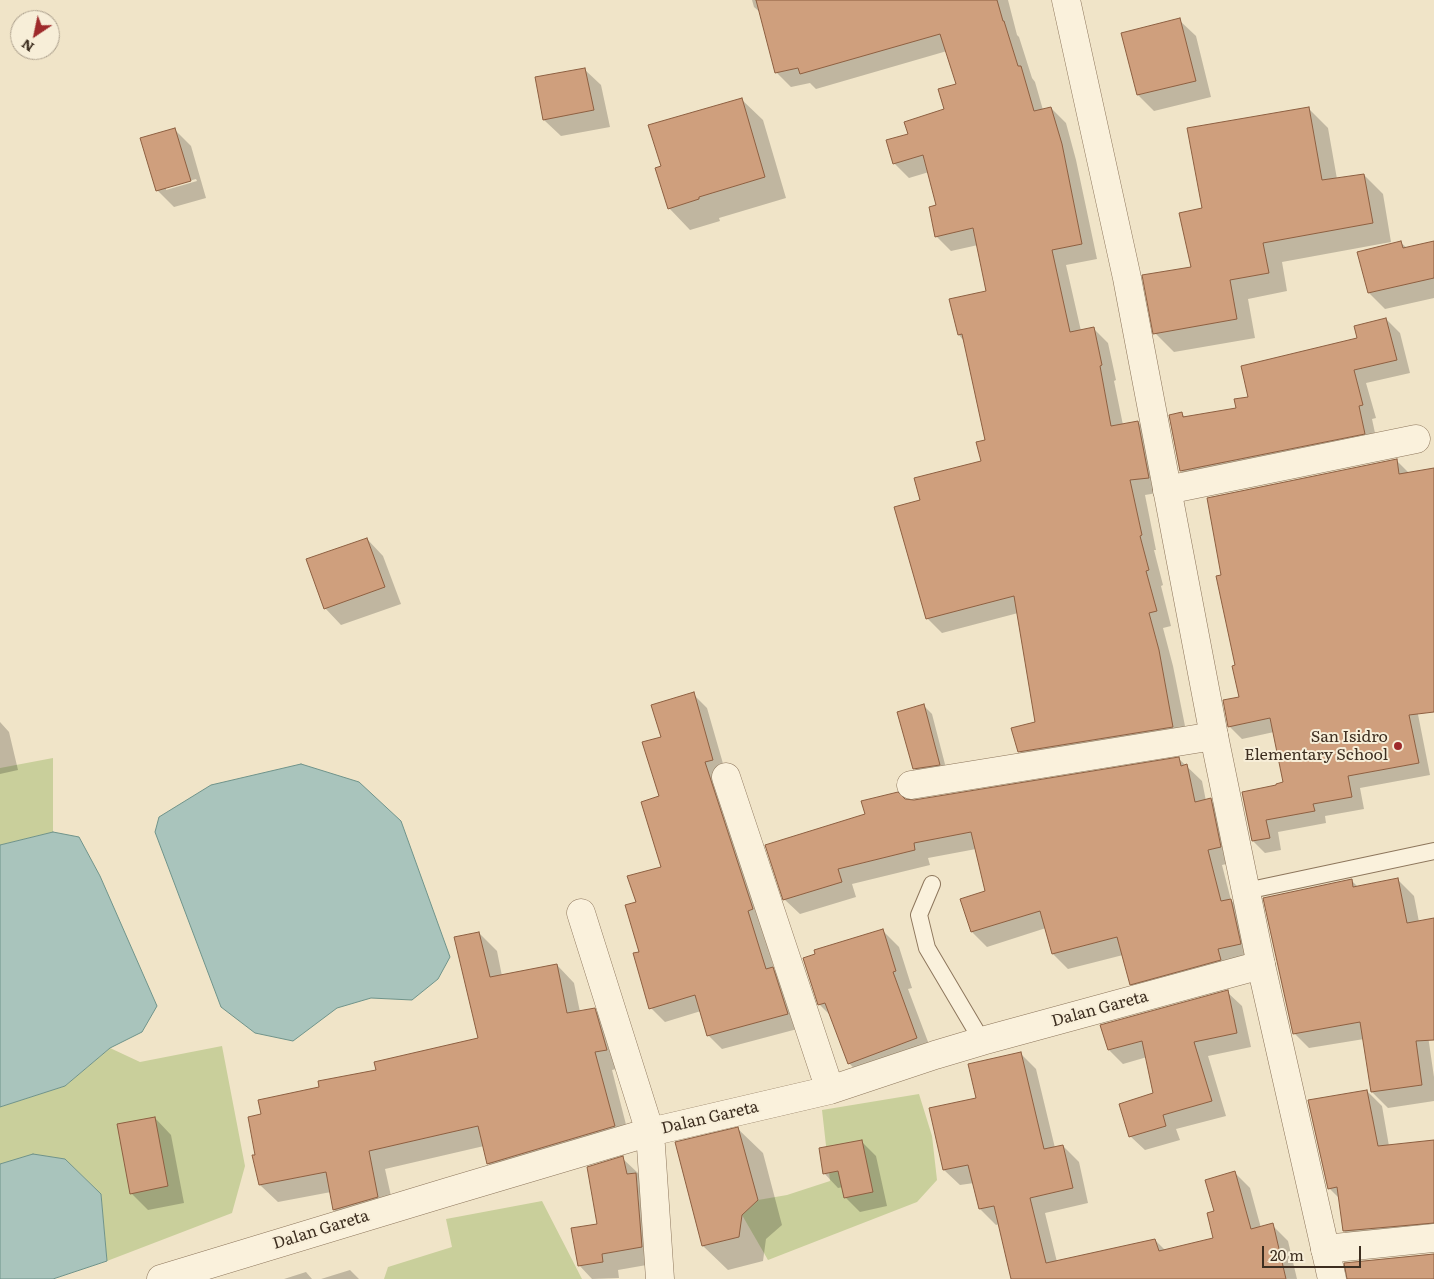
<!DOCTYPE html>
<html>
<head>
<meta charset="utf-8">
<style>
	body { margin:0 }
	#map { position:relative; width:1434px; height:1279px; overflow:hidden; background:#f0e4c8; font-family:Literata,serif }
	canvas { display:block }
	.north { position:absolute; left:10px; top:10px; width:50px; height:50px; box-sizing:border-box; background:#f7eed8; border:1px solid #ada18e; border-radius:50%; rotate:214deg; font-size:14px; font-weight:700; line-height:20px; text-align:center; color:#3d2e20 }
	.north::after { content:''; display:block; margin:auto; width:18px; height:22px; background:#9e2a2b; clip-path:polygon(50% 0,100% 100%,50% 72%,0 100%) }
	.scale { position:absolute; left:1262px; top:1246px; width:99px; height:22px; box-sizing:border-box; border:2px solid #3d2e20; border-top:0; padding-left:6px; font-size:15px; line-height:18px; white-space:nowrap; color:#3d2e20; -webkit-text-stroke:4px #f7eed8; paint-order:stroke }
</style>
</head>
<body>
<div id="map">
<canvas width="1434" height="1279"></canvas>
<div class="north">N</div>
<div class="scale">20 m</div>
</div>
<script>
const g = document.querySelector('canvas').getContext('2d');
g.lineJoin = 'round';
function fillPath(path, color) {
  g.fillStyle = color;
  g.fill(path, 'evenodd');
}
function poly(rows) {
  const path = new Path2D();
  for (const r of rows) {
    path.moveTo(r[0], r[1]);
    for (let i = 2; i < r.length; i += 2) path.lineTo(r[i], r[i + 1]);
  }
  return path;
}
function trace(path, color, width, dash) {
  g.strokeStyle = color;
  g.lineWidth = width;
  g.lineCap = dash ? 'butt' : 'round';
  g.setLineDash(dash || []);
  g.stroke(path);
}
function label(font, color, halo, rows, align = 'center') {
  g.font = font + ' Literata,serif';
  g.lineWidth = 4;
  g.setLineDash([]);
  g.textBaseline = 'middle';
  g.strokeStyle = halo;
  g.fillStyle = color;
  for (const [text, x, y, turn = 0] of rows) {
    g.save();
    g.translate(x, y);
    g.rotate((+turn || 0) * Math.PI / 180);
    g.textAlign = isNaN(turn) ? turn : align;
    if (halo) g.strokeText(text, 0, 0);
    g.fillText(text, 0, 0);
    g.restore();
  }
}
fillPath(poly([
	[53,758,53,832,0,845,0,768],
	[222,1046,245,1166,232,1213,107,1261,101,1194,65,1159,33,1155,0,1164,0,1107,65,1086,110,1048,140,1062],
	[919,1094,932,1136,937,1180,917,1202,768,1260,742,1215,758,1200,787,1195,830,1181,822,1110],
	[542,1201,582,1279,384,1279,388,1267,452,1247,446,1219]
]), '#c9cf9b');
const water = poly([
	[301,764,359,782,401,821,450,957,438,979,412,1000,371,998,337,1008,293,1041,255,1033,221,1007,155,832,159,817,211,785,301,764],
	[53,832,79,837,100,876,157,1006,142,1032,110,1048,65,1086,0,1107,0,845,53,832],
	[33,1154,65,1159,101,1194,107,1261,53,1279,0,1279,0,1164,33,1154]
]);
fillPath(water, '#a9c4bc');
trace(water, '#6f938a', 1);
fillPath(poly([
	[752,0,1008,0,1017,35,1019,37,1032,78,1035,82,1043,110,1051,108,1066,123,1076,160,1097,259,1066,265,1081,331,1093,328,1108,343,1116,380,1114,381,1123,425,1138,422,1153,437,1163,492,1145,495,1156,550,1154,550,1163,585,1161,586,1171,626,1163,628,1173,666,1188,741,1034,766,1019,751,1037,723,1018,613,942,633,927,618,922,501,982,462,987,441,964,341,959,335,988,292,978,245,951,251,936,236,938,206,929,172,909,178,894,163,909,134,946,110,957,85,947,51,816,89,810,83,791,87,776,72,761,13,754,7],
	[1179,20,1196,36,1211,97,1154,111,1138,95],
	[584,69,601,85,610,127,561,136,544,120],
	[741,99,763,120,786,198,719,218,720,221,690,230,669,208,663,167],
	[1309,109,1328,128,1337,179,1364,175,1383,194,1391,242,1282,262,1287,291,1248,299,1255,338,1174,352,1155,333,1192,268,1203,209],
	[175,130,191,146,206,198,174,207,157,190],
	[196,179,197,181,166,190,166,187],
	[1400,242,1407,248,1434,242,1434,298,1385,309,1369,293],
	[1386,319,1400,333,1410,373,1366,383,1376,418,1372,419,1378,447,1194,484,1181,471,1170,416,1182,414,1186,418,1238,409,1250,398,1358,339],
	[1396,460,1409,473,1434,470,1434,669,1410,674,1430,775,1360,788,1364,809,1325,816,1326,823,1278,832,1281,850,1265,853,1253,841,1284,783,1274,732,1242,739,1229,726,1240,698,1222,576],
	[367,539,383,556,401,604,341,625,325,608],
	[693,694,707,708,726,774,761,924,775,971,786,982,801,1028,722,1049,708,1035,701,1011,665,1022,651,1008,641,952,637,902,663,868,660,797,662,738],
	[924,706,932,714,947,772,922,776,914,768],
	[0,722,9,732,18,770,0,774],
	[1179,759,1202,781,1206,801,1210,800,1226,815,1235,862,1222,865,1231,900,1246,916,1255,959,1146,999,1131,984,1123,955,1068,969,1053,954,1046,928,987,947,972,932,987,892,976,849,928,858,930,865,852,884,856,897,800,914,784,899,866,815,904,801,914,802],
	[1351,880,1358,887,1398,880,1414,896,1419,922,1434,919,1434,1027,1427,1029,1434,1077,1434,1101,1388,1108,1372,1092,1364,1039,1309,1048,1293,1032],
	[882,930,899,947,912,988,908,989,933,1055,865,1080,849,1063,832,1017,819,1004],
	[479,933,497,951,502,976,557,965,574,983,580,1012,594,1009,612,1027,624,1067,612,1070,631,1144,505,1181,488,1163,484,1146,385,1169,395,1214,352,1227,334,1210,331,1192,278,1202,260,1185,257,1156,263,1115,321,1088,479,1038],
	[1227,992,1242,1006,1251,1047,1208,1056,1226,1116,1176,1129,1180,1140,1145,1150,1130,1136,1155,1094,1147,1057,1123,1064,1109,1050],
	[1020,1053,1036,1069,1055,1148,1063,1146,1079,1162,1088,1203,1045,1213,1057,1262,1155,1240,1166,1251,1215,1239,1216,1212,1234,1172,1250,1188,1261,1228,1272,1225,1288,1241,1297,1279,1012,1279,999,1224,996,1225,980,1209,974,1183,960,1185,944,1170,978,1099],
	[1367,1091,1382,1106,1389,1146,1434,1141,1434,1238,1359,1246,1344,1231,1340,1199,1329,1188],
	[155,1118,171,1135,184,1203,148,1210,131,1193],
	[738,1129,763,1153,782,1225,766,1239,763,1261,728,1270,703,1246],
	[861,1141,876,1156,887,1206,860,1212,845,1197,843,1187,838,1188,824,1173],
	[622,1158,639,1174,658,1263,618,1270,619,1278,592,1279,579,1265,598,1225],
	[350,1270,359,1279,321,1279],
	[306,1272,312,1279,284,1279]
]), '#0003');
const building = poly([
	[756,0,997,0,1003,21,1004,21,1018,66,1021,66,1034,111,1051,107,1062,144,1082,244,1052,250,1070,332,1094,327,1102,365,1100,366,1111,426,1138,421,1149,478,1130,480,1142,535,1140,536,1149,570,1146,571,1157,611,1149,613,1159,650,1173,727,1018,752,1011,728,1035,722,1014,596,926,619,894,507,920,500,914,478,981,461,976,442,985,440,962,334,958,335,949,299,986,291,973,228,935,237,929,207,936,205,923,155,893,164,886,140,908,134,904,122,944,109,938,89,956,84,940,34,800,74,798,68,775,73,756,0],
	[1180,18,1196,81,1137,95,1121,33,1180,18],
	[585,68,594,110,543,120,535,77,585,68],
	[742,98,765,177,699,197,699,199,668,209,655,168,661,166,648,125,742,98],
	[1309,107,1322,180,1364,174,1373,223,1263,243,1269,273,1230,280,1237,319,1153,334,1142,275,1191,267,1179,213,1202,208,1187,128,1309,107],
	[175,128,191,181,156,191,140,138,175,128],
	[1401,241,1403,248,1434,241,1434,278,1368,293,1357,252,1401,241],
	[1386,318,1397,360,1354,370,1363,405,1359,406,1365,434,1180,471,1169,415,1182,412,1183,417,1236,408,1234,399,1248,397,1241,366,1357,338,1354,326,1386,318],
	[1397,459,1399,474,1434,468,1434,712,1409,715,1419,763,1348,776,1352,797,1313,804,1315,811,1266,820,1270,838,1252,841,1242,792,1276,785,1276,784,1283,782,1270,718,1228,727,1223,700,1239,697,1232,666,1235,665,1216,576,1221,575,1207,498,1397,459],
	[367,538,385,587,324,609,306,559,367,538],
	[694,692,713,760,705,762,753,909,748,911,766,969,773,967,788,1014,707,1036,695,995,649,1009,633,953,639,952,625,905,636,902,627,876,661,867,641,802,659,796,642,742,661,737,651,705,694,692],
	[924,704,940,765,913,769,897,712,924,704],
	[1179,757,1181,766,1187,764,1195,802,1211,798,1221,847,1208,850,1221,901,1231,899,1241,944,1218,949,1221,960,1130,985,1117,937,1052,954,1040,911,971,932,960,899,985,891,971,832,914,843,915,850,838,869,842,882,783,900,765,845,865,814,861,801,898,792,905,799,914,800,1179,757],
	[1398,878,1407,923,1434,918,1434,1040,1416,1041,1422,1085,1371,1092,1360,1022,1293,1034,1263,898,1352,879,1353,887,1398,878],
	[883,929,896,971,893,972,917,1038,848,1064,825,1003,818,1005,803,958,815,954,814,950,883,929],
	[479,932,490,977,557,964,567,1013,595,1008,607,1050,595,1052,615,1126,487,1164,478,1126,369,1151,378,1197,333,1210,326,1172,259,1185,252,1155,255,1155,248,1117,261,1114,258,1100,319,1087,318,1081,376,1070,374,1062,478,1038,454,937,479,932],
	[1228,990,1237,1033,1194,1042,1212,1101,1163,1115,1166,1126,1129,1137,1119,1104,1153,1093,1142,1041,1108,1050,1100,1025,1228,990],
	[1021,1052,1044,1149,1063,1145,1073,1188,1030,1198,1046,1263,1155,1239,1159,1251,1213,1238,1207,1213,1214,1211,1205,1180,1235,1171,1251,1229,1273,1223,1286,1279,1011,1279,994,1206,979,1209,968,1165,943,1170,929,1108,976,1098,968,1064,1021,1052],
	[1367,1090,1378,1146,1434,1140,1434,1223,1343,1231,1337,1187,1328,1189,1308,1100,1367,1090],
	[155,1117,168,1186,130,1194,117,1124,155,1117],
	[738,1127,758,1200,742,1215,739,1237,702,1246,675,1142,738,1127],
	[862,1140,873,1192,844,1198,838,1171,823,1174,819,1148,862,1140],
	[623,1156,627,1174,636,1173,642,1247,602,1254,603,1262,578,1266,571,1228,597,1224,587,1167,623,1156],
	[1434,1254,1434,1279,1347,1279,1344,1263,1434,1254]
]);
fillPath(building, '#cf9f7d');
trace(building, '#8d5f41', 1);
const service = poly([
	[932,884,919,915,927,948,982,1041],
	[1246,891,1434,851]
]);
const minor = poly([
	[1167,490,1416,439],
	[726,777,830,1090],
	[911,785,1214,736],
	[581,913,650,1132,660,1279],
	[1325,1249,1434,1238],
	[161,1279,448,1192,650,1132,830,1090,935,1055,982,1041,1261,965]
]);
const tertiary = poly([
	[1066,0,1127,278,1214,736,1261,965,1332,1279]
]);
trace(service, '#8d765c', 18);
trace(minor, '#8d765c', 29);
trace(tertiary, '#8d765c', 29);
trace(service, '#faf1dc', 16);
trace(minor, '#faf1dc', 28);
trace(tertiary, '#faf1dc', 28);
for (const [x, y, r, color] of [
	[1398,746,5,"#9e2a2b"]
]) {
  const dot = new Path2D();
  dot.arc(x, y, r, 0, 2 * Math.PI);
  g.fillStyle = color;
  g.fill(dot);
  trace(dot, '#f7eed8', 2);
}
label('16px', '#3d2e20', '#f7eed8', [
	["San Isidro",1388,737],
	["Elementary School",1388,755]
], 'right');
label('16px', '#3d2e20', '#f7eed8', [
	["Dalan Gareta",1100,1009,-15],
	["Dalan Gareta",710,1118,-13],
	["Dalan Gareta",321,1230,-17]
]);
</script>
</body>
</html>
